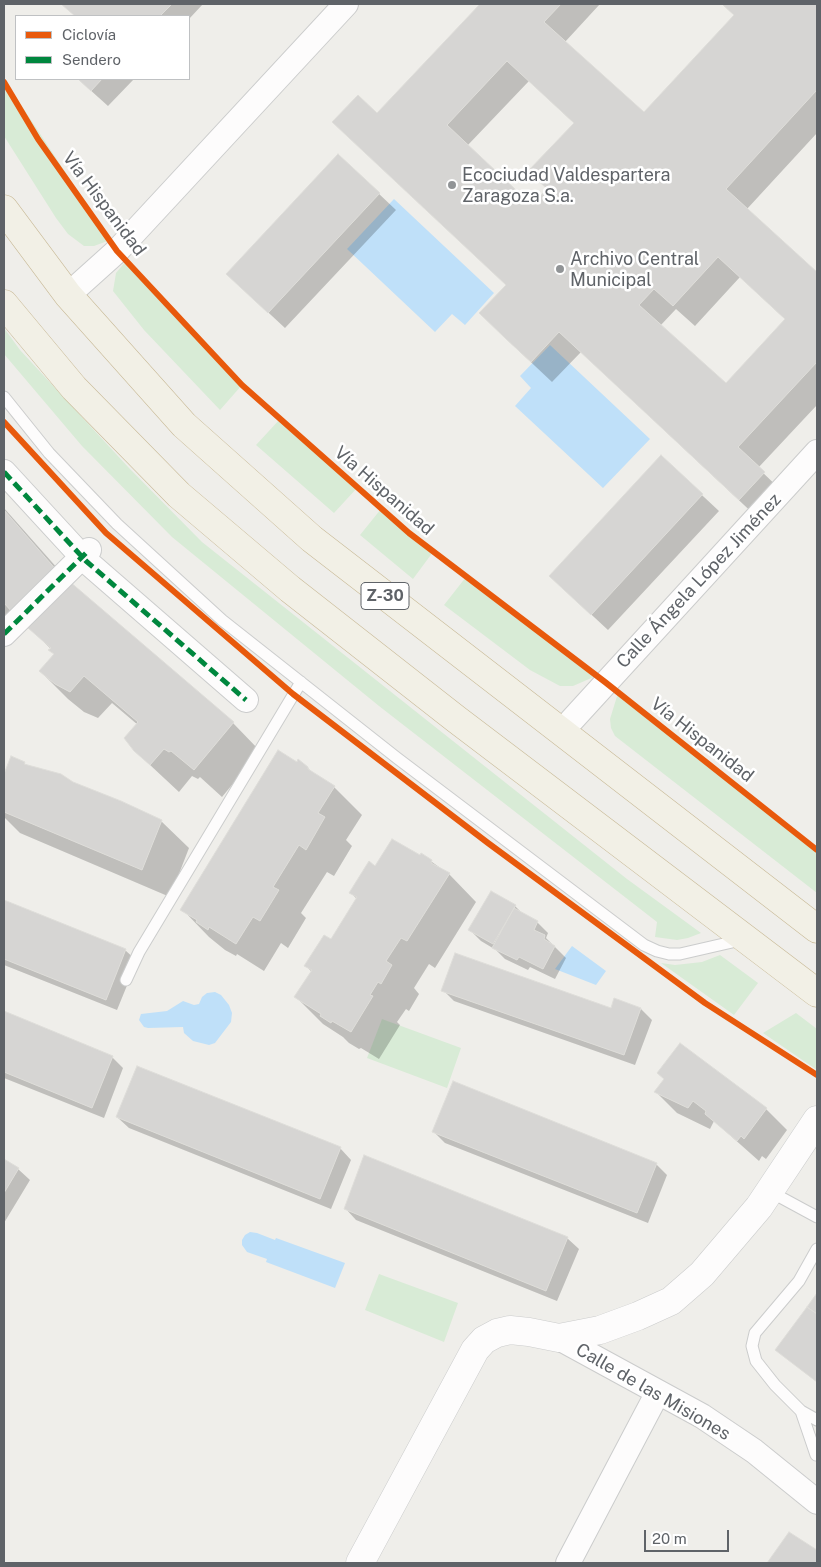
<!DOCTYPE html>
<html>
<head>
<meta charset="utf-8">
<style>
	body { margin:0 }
	#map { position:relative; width:821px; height:1567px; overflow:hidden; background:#efeeea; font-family:"Public Sans",sans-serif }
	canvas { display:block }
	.frame { position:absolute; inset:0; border:5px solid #5f6368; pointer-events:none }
	.legend { position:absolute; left:15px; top:15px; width:175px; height:65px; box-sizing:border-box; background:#fff; border:1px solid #bfc1c3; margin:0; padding:6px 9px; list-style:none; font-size:15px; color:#5f6368 }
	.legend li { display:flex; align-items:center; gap:10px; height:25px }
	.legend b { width:25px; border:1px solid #bfc1c3 }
	.scale { position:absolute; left:644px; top:1530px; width:85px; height:22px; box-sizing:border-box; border:2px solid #5f6368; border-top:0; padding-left:6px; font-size:15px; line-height:18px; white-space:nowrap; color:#5f6368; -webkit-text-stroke:4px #fff; paint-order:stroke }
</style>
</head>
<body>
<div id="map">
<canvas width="821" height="1567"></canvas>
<div class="frame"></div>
<ul class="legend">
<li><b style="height:6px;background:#e8590c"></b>Ciclovía</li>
<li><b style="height:6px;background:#00873e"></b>Sendero</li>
</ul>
<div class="scale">20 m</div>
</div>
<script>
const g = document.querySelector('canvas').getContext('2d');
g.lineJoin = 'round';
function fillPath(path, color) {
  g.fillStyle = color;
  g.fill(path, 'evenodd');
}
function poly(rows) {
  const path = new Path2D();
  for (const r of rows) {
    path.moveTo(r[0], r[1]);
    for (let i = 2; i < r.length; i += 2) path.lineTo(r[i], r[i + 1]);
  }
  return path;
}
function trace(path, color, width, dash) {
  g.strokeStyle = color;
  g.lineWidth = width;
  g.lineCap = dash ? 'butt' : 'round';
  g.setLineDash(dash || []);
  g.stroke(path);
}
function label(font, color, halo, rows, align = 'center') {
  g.font = font + ' "Public Sans",sans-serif';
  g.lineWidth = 5;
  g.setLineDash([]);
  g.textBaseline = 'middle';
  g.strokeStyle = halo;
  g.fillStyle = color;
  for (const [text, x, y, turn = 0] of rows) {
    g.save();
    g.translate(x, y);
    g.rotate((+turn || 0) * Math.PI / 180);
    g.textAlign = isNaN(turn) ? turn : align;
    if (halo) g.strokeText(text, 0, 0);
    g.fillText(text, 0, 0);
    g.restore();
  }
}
fillPath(poly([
	[4,79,110,240,94,246,84,246,68,234,56,218,4,136],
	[126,261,242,385,220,410,144,330,113,291,116,273],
	[4,328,20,350,129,468,202,542,627,879,701,933,688,938,677,940,655,937,657,922,379,706,172,537,82,446,4,354],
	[280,419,357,488,334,513,256,445],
	[381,509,433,552,413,579,360,535],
	[466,577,596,676,573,686,560,686,530,670,444,605],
	[618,693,817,850,817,893,615,736,611,728,610,719],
	[720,955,758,983,734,1015,661,963,675,965,702,962],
	[796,1013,817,1029,817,1070,763,1033],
	[382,1019,461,1048,447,1088,367,1058],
	[379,1274,458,1303,444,1342,365,1310]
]), '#d8ebd6');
fillPath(poly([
	[394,199,494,293,465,325,452,314,435,332,347,249],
	[550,345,650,439,603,488,515,406,531,388,520,376],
	[572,946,606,971,596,985,555,969],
	[215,992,221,995,229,1005,232,1013,231,1022,215,1043,209,1045,193,1041,184,1033,183,1027,148,1028,144,1027,139,1020,141,1014,167,1011,183,1001,194,1005,199,1004,202,997,207,993],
	[250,1232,257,1233,275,1240,276,1238,345,1263,335,1288,266,1262,267,1259,247,1252,242,1245,242,1240,245,1235]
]), '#bfe0f9');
fillPath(poly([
	[62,4,203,4,189,19,189,16,75,16],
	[482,4,600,4,565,42,644,114,735,16,722,4,817,4,817,133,747,209,817,273,817,405,758,468,785,494,760,520,581,352,552,382,501,334,507,286,377,114],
	[529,81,575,124,548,189,532,206,467,146],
	[740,277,786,320,726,385,660,326,676,309,695,326],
	[78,79,134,79,108,106],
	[338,155,396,210,285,328,244,290],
	[661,457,719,511,608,630,567,592],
	[4,508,74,587,233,723,260,751,222,797,200,777,198,779,192,776,179,792,135,751,138,725,112,703,98,718,84,712,68,699,40,671,55,655,51,649,19,618,4,623],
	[12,758,24,763,28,766,161,821,189,848,170,897,20,833,4,817,4,777],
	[308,768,314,775,334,787,362,815,346,840,352,846,334,876,327,872,301,913,306,918,288,948,281,943,264,971,237,954,236,956,225,950,209,937,182,909],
	[422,855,449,874,476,902,435,968,429,964,414,988,419,994,409,1011,406,1009,397,1022,400,1025,379,1059,361,1048,359,1049,349,1043,343,1037,323,1024,296,997,312,972,306,966,331,941,357,899,351,893,375,867,420,857],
	[4,901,125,950,137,961,117,1010,4,965],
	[515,906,524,915,537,922,548,933,546,938,566,958,555,979,530,967,528,970,505,959,496,950,481,941,470,930],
	[443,990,611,1010,641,1009,652,1020,635,1065,454,1001],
	[4,1013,112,1057,123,1068,104,1118,4,1078],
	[656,1092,766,1109,787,1130,766,1159,762,1156,759,1161,714,1121,710,1129,677,1113],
	[117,1117,340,1148,351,1160,331,1209,129,1128],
	[434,1132,656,1164,667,1175,648,1223,445,1143],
	[4,1160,18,1169,30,1180,4,1223],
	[345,1208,567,1238,579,1249,557,1301,356,1220],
	[817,1295,817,1382,776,1350],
	[789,1533,817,1551,817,1563,769,1563]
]), '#0003');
const building = poly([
	[61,4,172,4,160,16,75,16,61,4],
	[480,4,561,4,544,22,644,112,734,15,722,4,817,4,817,92,816,91,726,189,817,272,817,362,738,447,765,472,739,500,559,332,531,362,505,338,479,313,506,285,332,122,358,95,377,113,480,4],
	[507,61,574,123,528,171,547,189,532,205,447,125,507,61],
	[718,257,785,319,726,383,639,305,654,289,673,306,718,257],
	[78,79,102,79,91,91,78,79],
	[338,154,380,193,268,313,226,274,338,154],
	[661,455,703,494,591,615,549,576,661,455],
	[4,510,58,572,12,612,4,603,4,510],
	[69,581,234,722,194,770,171,751,169,752,164,749,150,765,134,751,124,738,138,722,84,676,70,692,55,684,39,671,54,654,48,650,51,648,28,628,69,581],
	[278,750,297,762,298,759,308,767,308,769,335,786,318,813,325,817,306,850,299,845,273,887,279,890,260,921,253,917,236,944,209,927,208,930,196,922,197,920,180,910,278,750],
	[11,756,25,762,24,764,61,774,73,782,121,801,162,820,142,870,4,812,4,774,11,756],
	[392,839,420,855,421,853,432,860,431,863,450,873,407,941,401,938,386,961,392,965,381,984,378,982,370,995,373,996,351,1032,332,1021,331,1023,320,1016,321,1014,294,997,312,970,304,966,324,935,331,939,357,897,349,893,369,861,375,866,392,839],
	[491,891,516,905,493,944,468,930,491,891],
	[4,900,126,949,106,1000,4,959,4,900],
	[514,908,538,921,534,930,545,935,544,939,555,946,543,969,519,957,517,960,492,948,514,908],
	[455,953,611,1008,614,998,641,1008,624,1055,441,991,455,953],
	[4,1011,113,1056,92,1108,4,1072,4,1011],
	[680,1043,767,1108,744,1139,741,1136,737,1141,705,1114,706,1111,693,1101,688,1108,654,1092,664,1079,657,1073,680,1043],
	[137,1066,341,1147,320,1199,116,1117,137,1066],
	[453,1081,657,1163,637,1213,432,1132,453,1081],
	[364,1155,568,1237,546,1291,344,1209,364,1155],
	[4,1159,19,1168,4,1193,4,1159],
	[817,1293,817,1314,807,1307,817,1293],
	[807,1307,817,1314,817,1382,775,1350,807,1307],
	[789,1532,817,1550,817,1563,767,1563,789,1532]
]);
fillPath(building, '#d6d5d3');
trace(building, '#deddd9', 1);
const service = poly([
	[4,397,49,453,117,524,222,620,397,758,644,945,657,951,669,954,680,954,741,940],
	[126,980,139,952,301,682],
	[769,1191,817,1217],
	[817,1249,799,1281,755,1333,752,1346,756,1361,775,1385,801,1411,817,1420],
	[801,1411,816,1455]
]);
const minor = poly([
	[68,295,117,251,346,4],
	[4,472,86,561,246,700],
	[4,634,89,550],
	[561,732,817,452],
	[559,1338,702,1416,754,1451,817,1502],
	[568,1563,658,1392]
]);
const tertiary = poly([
	[360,1563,475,1350,484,1340,497,1333,510,1330,529,1332,559,1338,600,1330,638,1316,671,1301,702,1274,759,1207,817,1120]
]);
const trunk = poly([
	[4,209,68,295,184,425,312,539,817,929],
	[4,304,74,388,179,495,290,589,456,719,817,993]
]);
trace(service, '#cbcccc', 13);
trace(minor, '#cbcccc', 26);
trace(tertiary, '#cbcccc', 29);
trace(trunk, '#c8b996', 29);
trace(service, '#fdfcfc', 11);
trace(minor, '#fdfcfc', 24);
trace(tertiary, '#fdfcfc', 28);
trace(trunk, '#f2f0e6', 28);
trace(poly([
	[4,472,86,561,246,700],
	[4,634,89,550]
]), '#00873e', 5, [10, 5]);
trace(poly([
	[4,82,38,139,117,251,242,385,409,533,605,682,817,850],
	[4,422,106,533,293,694,488,843,705,1003,817,1075]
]), '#e8590c', 6);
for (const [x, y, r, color] of [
	[452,185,5,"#919496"],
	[560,269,5,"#919496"]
]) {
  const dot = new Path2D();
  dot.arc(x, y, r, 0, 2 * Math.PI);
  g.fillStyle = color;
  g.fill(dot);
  trace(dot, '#fff', 2);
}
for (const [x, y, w] of [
	[385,596,48]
]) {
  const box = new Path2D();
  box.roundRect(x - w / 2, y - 13.5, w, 27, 4);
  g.fillStyle = '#fff';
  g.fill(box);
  trace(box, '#5f6368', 1);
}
label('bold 16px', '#5f6368', null, [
	["Z-30",385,596]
]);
label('18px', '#5f6368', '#fff', [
	["Ecociudad Valdespartera",462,175],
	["Zaragoza S.a.",462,196],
	["Archivo Central",570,259],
	["Municipal",570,280]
], 'left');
label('18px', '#5f6368', '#fff', [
	["Vía Hispanidad",104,204,53],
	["Vía Hispanidad",384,491,41],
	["Calle Ángela López Jiménez",699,581,-47],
	["Vía Hispanidad",702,740,38],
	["Calle de las Misiones",653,1392,30]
]);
</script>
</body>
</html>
